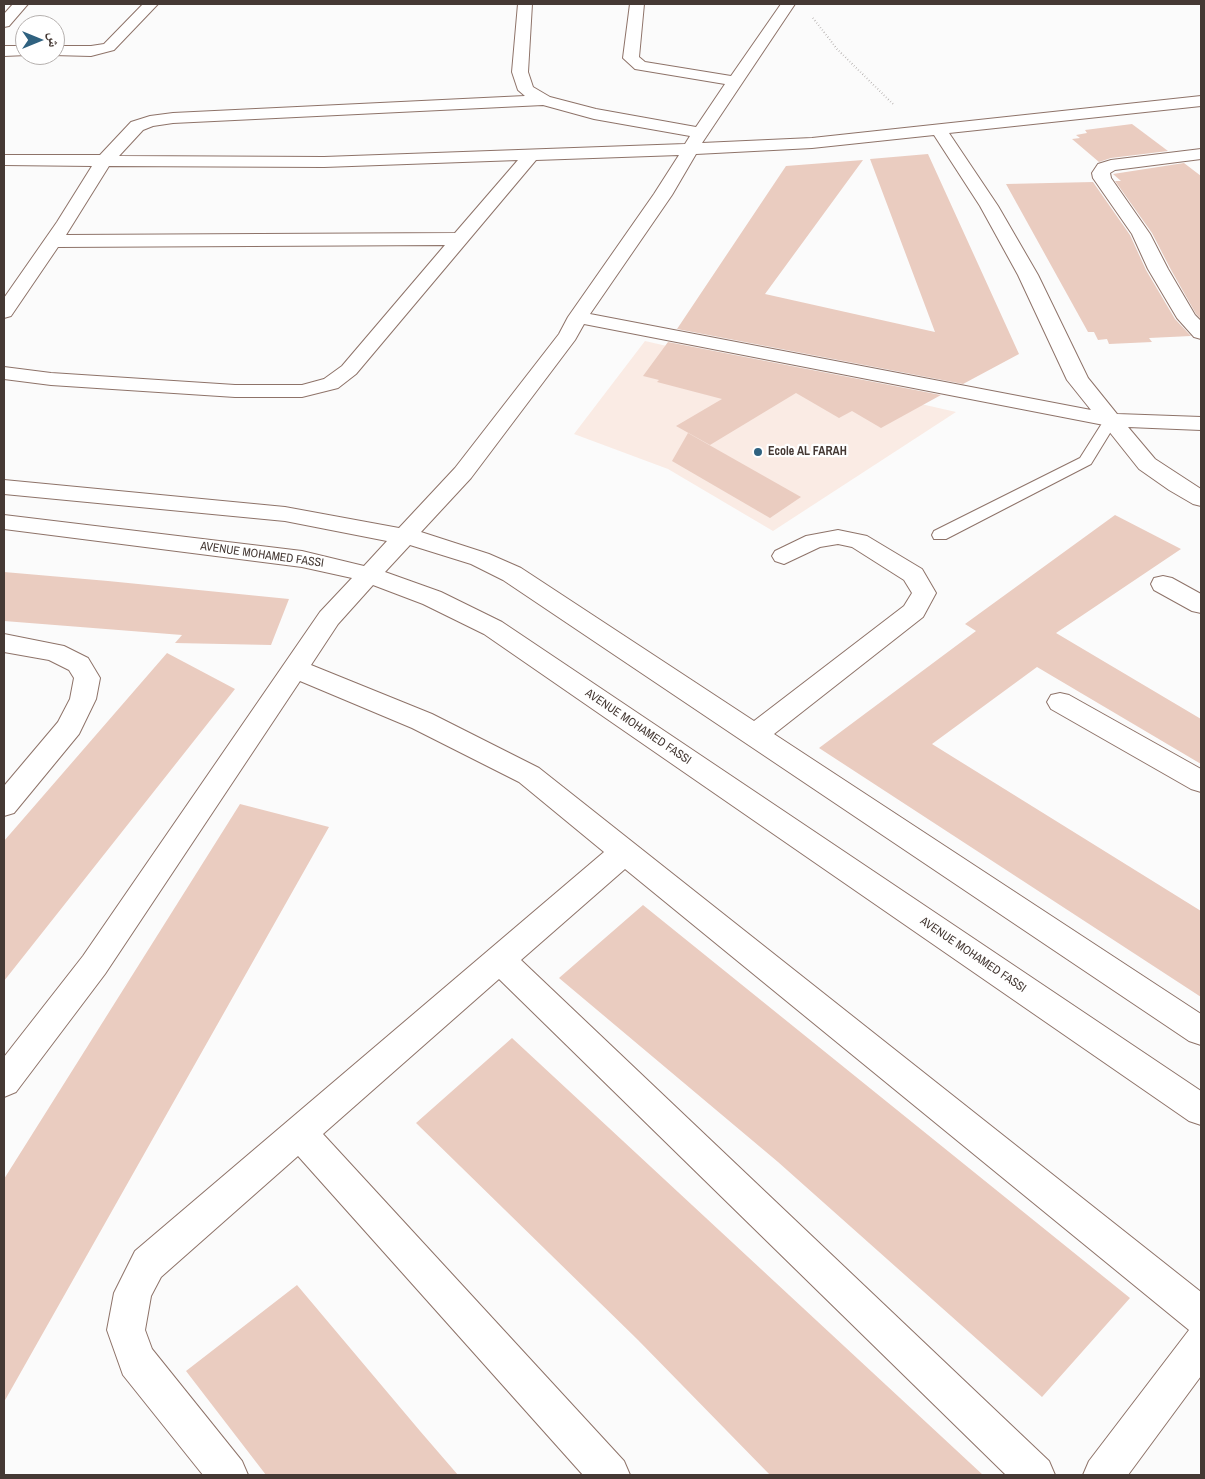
<!DOCTYPE html>
<html>
<head>
<meta charset="utf-8">
<style>
	body { margin:0 }
	#map { position:relative; width:1205px; height:1479px; overflow:hidden; background:#fbfbfb; font-family:"Archivo Narrow","Noto Naskh Arabic",sans-serif }
	canvas { display:block }
	.frame { position:absolute; inset:0; border:5px solid #453934; pointer-events:none }
	.north { position:absolute; left:15px; top:15px; width:50px; height:50px; box-sizing:border-box; background:#fff; border:1px solid #b5b0ae; border-radius:50%; rotate:90deg; font-size:14px; font-weight:700; line-height:20px; text-align:center; color:#453934 }
	.north::after { content:''; display:block; margin:auto; width:18px; height:22px; background:#306280; clip-path:polygon(50% 0,100% 100%,50% 72%,0 100%) }
</style>
</head>
<body>
<div id="map">
<canvas width="1205" height="1479"></canvas>
<div class="frame"></div>
<div class="north">ش</div>
</div>
<script>
const g = document.querySelector('canvas').getContext('2d');
g.lineJoin = 'round';
function fillPath(path, color) {
  g.fillStyle = color;
  g.fill(path, 'evenodd');
}
function poly(rows) {
  const path = new Path2D();
  for (const r of rows) {
    path.moveTo(r[0], r[1]);
    for (let i = 2; i < r.length; i += 2) path.lineTo(r[i], r[i + 1]);
  }
  return path;
}
function trace(path, color, width, dash) {
  g.strokeStyle = color;
  g.lineWidth = width;
  g.lineCap = dash ? 'butt' : 'round';
  g.setLineDash(dash || []);
  g.stroke(path);
}
function label(font, color, halo, rows, align = 'center') {
  g.font = font + ' "Archivo Narrow",sans-serif';
  g.lineWidth = 4.5;
  g.setLineDash([]);
  g.textBaseline = 'middle';
  g.strokeStyle = halo;
  g.fillStyle = color;
  for (const [text, x, y, turn = 0] of rows) {
    g.save();
    g.translate(x, y);
    g.rotate((+turn || 0) * Math.PI / 180);
    g.textAlign = isNaN(turn) ? turn : align;
    if (halo) g.strokeText(text, 0, 0);
    g.fillText(text, 0, 0);
    g.restore();
  }
}
fillPath(poly([
	[645,341,956,412,773,531,668,469,574,434]
]), '#faebe4');
fillPath(poly([
	[1132,124,1168,151,1111,158,1099,162,1072,139,1080,138,1076,135,1087,133,1085,130],
	[928,154,1019,354,963,384,677,329,786,166,863,160,765,294,935,332,870,159],
	[1184,163,1201,176,1201,319,1196,314,1170,268,1152,233,1115,181,1121,181,1113,174],
	[1093,182,1130,235,1146,270,1175,319,1191,336,1149,338,1152,342,1109,344,1107,339,1098,340,1094,332,1088,332,1006,184],
	[668,342,941,395,881,428,852,411,839,418,796,393,710,445,676,426,722,399,657,382,659,380,643,376],
	[688,433,801,497,770,518,672,461],
	[1115,515,1181,549,1056,633,1201,719,1201,764,1037,667,932,744,1201,911,1201,997,819,748,976,631,965,624],
	[4,572,108,581,289,599,271,645,175,643,182,635,4,621],
	[167,653,235,689,4,981,4,841],
	[240,804,329,827,4,1402,4,1179],
	[643,905,1130,1298,1042,1397,778,1162,559,978],
	[512,1038,983,1475,770,1475,638,1340,416,1123],
	[297,1285,420,1431,458,1475,266,1475,186,1371]
]), '#eaccc0');
const service = poly([
	[1111,416,1116,417,1118,420,1091,464,946,539,934,539,932,535,934,531,1080,458,1106,417,1111,416]
]);
const minor = poly([
	[13,4,28,4,9,26,4,27,4,14,13,4],
	[143,4,158,4,114,50,91,56,53,55,55,55,55,46,91,46,104,44,143,4],
	[518,4,532,4,528,72,533,87,550,97,596,109,696,127,725,84,635,69,623,58,630,4,644,4,639,57,645,62,731,76,781,4,795,4,702,143,812,138,1201,96,1201,106,949,133,998,206,1038,275,1088,378,1117,414,1201,417,1201,430,1128,427,1155,459,1201,489,1201,506,1193,504,1169,490,1139,469,1104,425,584,324,575,340,471,478,421,532,489,554,521,568,754,721,904,606,912,593,904,580,852,547,838,544,820,547,784,564,775,561,772,556,775,551,806,536,838,530,867,536,922,569,936,593,923,617,774,734,1201,1014,1201,1045,1189,1041,503,580,471,564,410,545,385,572,441,592,502,622,1201,1091,1201,1125,1189,1121,484,634,423,604,373,585,338,624,311,665,432,714,539,768,1201,1292,1201,1376,1128,1475,1083,1475,1089,1461,1189,1330,625,869,521,960,1049,1461,1055,1475,1006,1475,499,979,323,1134,624,1461,630,1475,583,1475,298,1156,161,1277,151,1296,145,1330,152,1349,242,1461,248,1475,203,1475,123,1375,107,1330,114,1293,135,1251,604,852,519,782,412,728,300,681,105,974,16,1092,4,1097,4,1057,83,956,320,612,352,578,302,567,4,529,4,515,302,551,364,566,387,541,285,521,4,494,4,480,285,507,399,528,455,468,559,334,568,317,654,194,679,155,536,160,356,374,338,388,302,397,235,397,51,385,4,379,4,367,51,373,235,385,302,385,324,379,342,366,445,245,58,247,11,316,4,318,4,298,57,222,92,166,4,165,4,155,100,155,131,122,150,116,173,113,525,96,518,90,512,72,518,4],
	[543,105,594,119,690,136,685,144,324,157,119,156,143,130,153,126,173,123,543,105],
	[934,135,980,206,1018,275,1067,380,1091,410,590,314,672,195,696,154,812,148,934,135],
	[518,160,455,233,66,235,109,166,324,167,518,160],
	[4,46,25,46,25,55,27,55,4,56,4,46],
	[1201,149,1201,159,1115,170,1110,173,1111,178,1150,234,1168,269,1195,315,1201,321,1201,339,1194,337,1177,318,1148,269,1132,234,1093,178,1092,173,1098,164,1111,160,1201,149],
	[1163,576,1172,578,1201,594,1201,613,1192,611,1154,590,1151,584,1154,578,1163,576],
	[4,634,64,646,88,658,100,678,96,699,79,734,14,813,4,816,4,786,58,722,70,699,74,678,69,670,49,660,4,652,4,634],
	[1060,693,1069,695,1201,769,1201,792,1191,789,1051,709,1047,702,1051,695,1060,693]
]);
trace(service, '#8e7369', 2);
trace(minor, '#8e7369', 2);
trace(poly([
	[813,18,837,49,894,105]
]), '#9f9997', 2, [0.5, 2.5]);
fillPath(service, '#fff');
fillPath(minor, '#fff');
for (const [x, y, r, color] of [
	[758,452,5,"#306280"]
]) {
  const dot = new Path2D();
  dot.arc(x, y, r, 0, 2 * Math.PI);
  g.fillStyle = color;
  g.fill(dot);
  trace(dot, '#fff', 2);
}
label('bold 12px', '#453934', '#fff', [
	["Ecole AL FARAH",768,452]
], 'left');
label('12px', '#453934', '#fff', [
	["AVENUE MOHAMED FASSI",262,555,8],
	["AVENUE MOHAMED FASSI",638,727,34],
	["AVENUE MOHAMED FASSI",973,955,34]
]);
</script>
</body>
</html>
